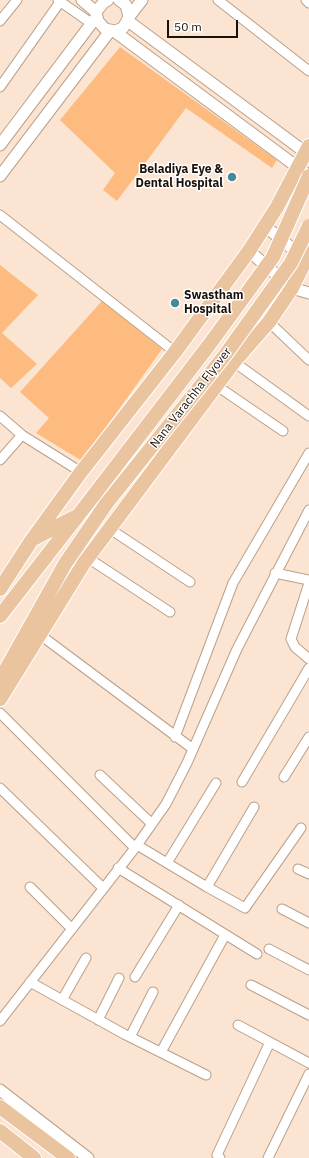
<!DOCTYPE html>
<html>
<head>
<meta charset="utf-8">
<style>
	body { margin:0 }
	#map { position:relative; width:309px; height:1158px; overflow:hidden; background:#fbe4d1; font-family:"IBM Plex Sans",sans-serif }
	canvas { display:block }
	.scale { position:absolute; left:167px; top:20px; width:71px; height:18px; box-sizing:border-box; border:2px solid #1a1108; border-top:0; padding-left:5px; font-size:12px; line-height:14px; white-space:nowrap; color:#1a1108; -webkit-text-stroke:3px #fff; paint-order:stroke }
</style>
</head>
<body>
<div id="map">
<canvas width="309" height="1158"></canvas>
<div class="scale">50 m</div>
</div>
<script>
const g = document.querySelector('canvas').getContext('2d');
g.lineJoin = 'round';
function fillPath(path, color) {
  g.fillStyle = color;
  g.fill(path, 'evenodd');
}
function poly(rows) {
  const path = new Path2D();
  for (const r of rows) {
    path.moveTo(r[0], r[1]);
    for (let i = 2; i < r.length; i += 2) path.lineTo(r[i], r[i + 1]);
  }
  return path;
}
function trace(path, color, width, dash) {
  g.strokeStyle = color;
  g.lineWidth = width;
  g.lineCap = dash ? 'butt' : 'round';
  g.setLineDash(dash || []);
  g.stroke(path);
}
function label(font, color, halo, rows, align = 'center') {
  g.font = font + ' "IBM Plex Sans",sans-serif';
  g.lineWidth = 3;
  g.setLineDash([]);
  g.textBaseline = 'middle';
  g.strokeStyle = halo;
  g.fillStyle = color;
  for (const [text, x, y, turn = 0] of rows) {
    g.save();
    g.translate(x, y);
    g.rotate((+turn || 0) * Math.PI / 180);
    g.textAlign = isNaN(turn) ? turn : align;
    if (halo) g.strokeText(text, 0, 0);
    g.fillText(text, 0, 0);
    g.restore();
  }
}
fillPath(poly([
	[120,47,277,160,272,168,186,108,117,201,103,190,115,173,60,120],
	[0,265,38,295,2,333,37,364,11,388,0,378],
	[102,301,162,349,82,461,36,433,49,418,20,392]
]), '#febb7f');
const minor = poly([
	[58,0,91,23],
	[218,0,309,71],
	[306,0,309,3],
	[0,21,17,0],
	[0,87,60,2],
	[0,215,175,352],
	[269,322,309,360],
	[234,362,309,416],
	[217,386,283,431],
	[0,416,22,435,81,472],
	[0,460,22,435],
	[110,529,190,582],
	[88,558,170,612],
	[275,573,309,580],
	[309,583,291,639,295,647,309,659],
	[39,634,193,749],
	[0,713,135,848],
	[175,737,233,583,309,453],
	[100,775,152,824],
	[284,777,309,737],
	[242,782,309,668],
	[0,788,103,888],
	[137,845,207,887,245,908,301,828],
	[167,863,216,783],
	[118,868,257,954],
	[298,869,309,874],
	[30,887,72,929],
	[207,887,254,807],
	[282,909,309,923],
	[269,949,309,970],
	[135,977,179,905],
	[30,982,124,1034,206,1075],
	[251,985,309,1015],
	[62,1000,86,958],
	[98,1020,119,978],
	[0,1021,135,848,166,804,187,763,237,649,309,510],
	[238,1025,309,1063],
	[130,1037,153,992],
	[161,1052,225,935],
	[220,1158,217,1155,270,1042],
	[268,1158,309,1074]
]);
const tertiary = poly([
	[82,0,96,12],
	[108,0,103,3,96,12,98,21,105,29,115,31,123,28,129,17,126,5,119,0],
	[129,17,142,0],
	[128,21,309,155],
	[114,31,304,172],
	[0,145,97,16],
	[0,176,110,31],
	[265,226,301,256],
	[249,251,292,288,309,293],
	[0,1090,88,1158]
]);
const primary = poly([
	[35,538,75,517],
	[0,589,31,541,81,472,175,352,249,251,277,207,309,146],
	[0,616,94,495],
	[0,680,65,564,106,504],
	[0,699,84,563,234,362,269,322,292,288,309,253],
	[0,1107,68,1158],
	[0,1131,34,1158]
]);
trace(minor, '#bba089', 11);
trace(tertiary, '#bba089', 13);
trace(primary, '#fff', 16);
trace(minor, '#fff', 9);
trace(tertiary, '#fff', 11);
trace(primary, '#eac39f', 14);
const primaryBridge = poly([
	[94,495,209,345,273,257,309,176],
	[106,504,225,355,291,263,309,226]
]);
trace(primaryBridge, '#fff', 16, []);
trace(primaryBridge, '#eac39f', 14);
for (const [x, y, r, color] of [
	[232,177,5,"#468a98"],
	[175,303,5,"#468a98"]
]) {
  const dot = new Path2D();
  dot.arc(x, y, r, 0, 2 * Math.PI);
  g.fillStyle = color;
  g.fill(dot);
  trace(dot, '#fff', 1.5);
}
label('bold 12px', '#1a1108', '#fff', [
	["Beladiya Eye &",223,170],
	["Dental Hospital",223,184],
	["Swastham",184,296,"left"],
	["Hospital",184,310,"left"]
], 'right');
label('12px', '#1a1108', '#fff', [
	["Nana Varachha Flyover",191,398,-52]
]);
</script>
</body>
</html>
